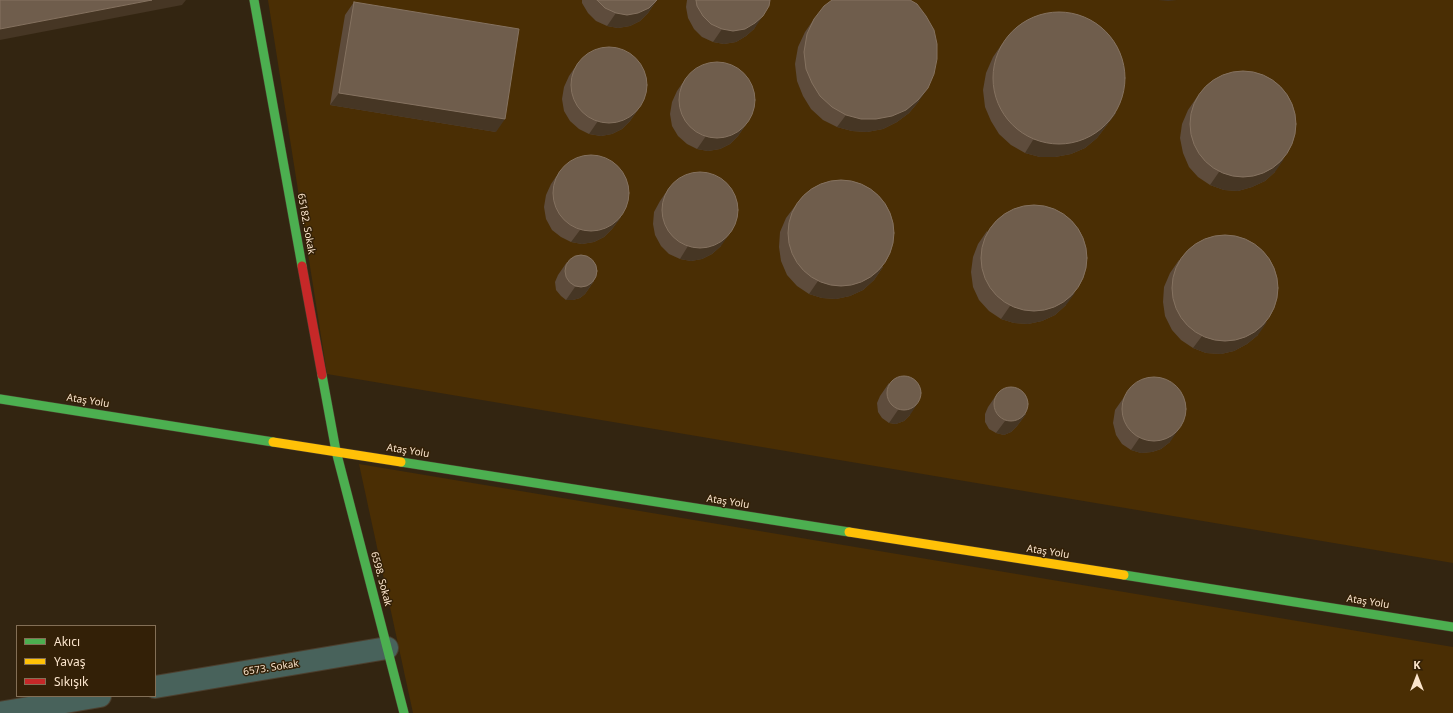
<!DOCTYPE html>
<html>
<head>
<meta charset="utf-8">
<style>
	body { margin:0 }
	#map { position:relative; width:1453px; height:713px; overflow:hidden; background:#332511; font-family:"Noto Sans",sans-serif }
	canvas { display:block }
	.legend { position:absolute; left:16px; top:625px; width:140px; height:72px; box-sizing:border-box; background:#332007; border:1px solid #836f56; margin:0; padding:5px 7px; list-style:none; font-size:12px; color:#fbe5cd }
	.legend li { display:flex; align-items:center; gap:8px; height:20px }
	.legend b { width:20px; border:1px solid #836f56 }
	.north { position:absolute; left:1397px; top:657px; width:40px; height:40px; -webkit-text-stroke:3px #332007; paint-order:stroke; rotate:0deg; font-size:11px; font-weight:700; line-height:16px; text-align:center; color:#fbe5cd }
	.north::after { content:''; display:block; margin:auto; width:14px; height:18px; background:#fbe5cd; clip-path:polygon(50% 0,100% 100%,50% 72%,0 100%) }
</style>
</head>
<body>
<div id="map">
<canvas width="1453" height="713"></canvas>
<ul class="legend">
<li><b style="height:5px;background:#4caf50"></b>Akıcı</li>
<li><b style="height:5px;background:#ffc107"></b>Yavaş</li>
<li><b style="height:5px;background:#c62828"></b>Sıkışık</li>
</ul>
<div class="north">K</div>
</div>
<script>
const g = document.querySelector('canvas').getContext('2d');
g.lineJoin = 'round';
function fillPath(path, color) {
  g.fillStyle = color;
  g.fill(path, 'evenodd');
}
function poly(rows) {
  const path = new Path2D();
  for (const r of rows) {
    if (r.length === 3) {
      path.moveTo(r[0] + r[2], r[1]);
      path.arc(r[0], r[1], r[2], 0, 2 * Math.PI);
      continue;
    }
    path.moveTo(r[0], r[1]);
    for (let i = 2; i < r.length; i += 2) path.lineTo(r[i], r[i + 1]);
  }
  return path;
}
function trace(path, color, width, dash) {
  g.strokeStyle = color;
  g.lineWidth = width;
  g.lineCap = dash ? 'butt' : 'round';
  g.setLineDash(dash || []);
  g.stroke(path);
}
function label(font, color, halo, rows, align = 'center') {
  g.font = font + ' "Noto Sans",sans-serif';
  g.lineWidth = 3;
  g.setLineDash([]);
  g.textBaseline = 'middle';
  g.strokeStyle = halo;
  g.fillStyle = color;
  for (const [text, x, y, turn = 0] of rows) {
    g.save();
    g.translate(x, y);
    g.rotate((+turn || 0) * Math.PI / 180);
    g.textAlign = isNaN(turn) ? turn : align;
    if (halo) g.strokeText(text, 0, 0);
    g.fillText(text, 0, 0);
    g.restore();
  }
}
fillPath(poly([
	[268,0,1453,0,1453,563,327,374],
	[359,464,1453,647,1453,713,413,713]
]), '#4a2e04');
const street = poly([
	[155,687,387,648],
	[0,713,100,696]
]);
const fast = poly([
	[254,0,302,266],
	[322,375,336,451,404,713],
	[0,399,273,442],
	[401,462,849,532],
	[1124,575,1453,627]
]);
const slow = poly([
	[273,442,401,462],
	[849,532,1124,575]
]);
const jam = poly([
	[302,266,322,375]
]);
trace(street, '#4c3f2e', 24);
trace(fast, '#4c3f2e', 10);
trace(slow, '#4c3f2e', 10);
trace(jam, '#4c3f2e', 10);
trace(street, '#48625b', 22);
trace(fast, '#4caf50', 9);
trace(slow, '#ffc107', 9);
trace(jam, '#c62828', 9);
fillPath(poly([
	[582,0,657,0,648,13,640,21,630,26,618,28,607,26,596,21,588,13,582,3],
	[687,0,770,0,754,29,746,36,736,42,724,44,713,42,702,37,694,29,688,18,686,7],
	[354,2,496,132,330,105,345,15],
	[814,19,919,101,909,113,897,122,883,129,867,132,852,131,837,127,823,120,811,109,803,96,797,81,795,64,798,47,805,32],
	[1002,44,1116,113,1097,138,1085,148,1071,154,1055,157,1040,157,1025,153,1011,145,999,134,991,121,985,107,983,90,986,73,993,57],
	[578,63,639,108,630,121,622,129,612,134,601,136,589,134,579,129,570,121,564,111,562,99,564,87,569,76],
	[686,78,747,123,738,136,730,144,720,149,708,151,697,149,687,144,678,136,672,126,670,114,672,102,677,91],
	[1197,97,1275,172,1265,181,1252,187,1238,191,1224,190,1210,185,1198,177,1189,167,1183,153,1180,138,1182,124,1188,110],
	[560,171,621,217,612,229,604,237,594,242,582,244,571,242,561,237,552,230,546,219,544,207,546,195,551,184],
	[669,188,721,246,712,254,702,259,691,261,680,259,669,254,661,246,655,235,653,224,654,212,660,201],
	[795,206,883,267,874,280,863,290,850,296,836,299,822,298,809,294,797,286,787,275,781,261,779,247,780,232,786,218],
	[987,231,1066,305,1055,315,1042,321,1028,324,1014,323,1001,319,989,311,979,300,973,287,971,272,973,257,978,244],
	[1179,260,1258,335,1247,344,1234,351,1221,354,1206,353,1193,348,1181,340,1172,330,1165,316,1163,302,1164,287,1170,273],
	[567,262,594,281,585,294,580,298,573,300,566,300,561,296,556,290,555,282,558,275],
	[889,383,910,415,904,421,896,424,889,423,882,418,878,412,877,403,880,396],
	[1131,387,1170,442,1161,449,1152,452,1141,453,1131,450,1122,444,1116,435,1113,423,1115,410],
	[997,394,1026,414,1017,426,1011,432,1004,435,996,433,989,429,985,422,985,414,988,407]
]), '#5e4c3c');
fillPath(poly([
	[152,0,186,0,182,5,0,40,0,29],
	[657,0,648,13,640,21,630,26,618,28,607,26,616,13],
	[1158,0,1177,0,1168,1],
	[763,16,754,29,746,36,736,42,724,44,713,42,722,29],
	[928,88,919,101,909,113,897,122,883,129,867,132,852,131,837,127,846,115],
	[339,93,505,119,496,132,330,105],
	[639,108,630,121,622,129,612,134,601,136,589,134,598,121],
	[1116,113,1097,138,1085,148,1071,154,1055,157,1040,157,1025,153,1033,140],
	[747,123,738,136,730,144,720,149,708,151,697,149,706,136],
	[1284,159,1275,172,1265,181,1252,187,1238,191,1224,190,1210,185,1219,172],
	[621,217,612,229,604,237,594,242,582,244,571,242,580,230],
	[730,233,721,246,712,254,702,259,691,261,680,259,688,246],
	[883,267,874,280,863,290,850,296,836,299,822,298,809,294,818,281],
	[594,281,585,294,580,298,573,300,566,300,575,287],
	[1075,293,1066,305,1055,315,1042,321,1028,324,1014,323,1001,319,1010,306],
	[1267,322,1258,335,1247,344,1234,351,1221,354,1206,353,1193,348,1202,336],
	[918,403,910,415,904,421,896,424,889,423,898,410],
	[1026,414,1017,426,1011,432,1004,435,996,433,1005,421],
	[1179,429,1170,442,1161,449,1152,452,1141,453,1131,450,1140,437]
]), '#463624');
const building = poly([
	[0,0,152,0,0,29,0,0],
	[597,0,657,0,649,8,638,13,627,15,616,13,605,8,597,0],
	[696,0,770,0,769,6,763,16,755,23,745,29,733,31,722,29,711,24,703,16,697,6,696,0],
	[832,0,910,0,917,4,926,16,934,30,937,44,937,59,934,74,928,88,918,100,906,110,892,116,876,119,861,119,846,115,832,107,820,96,812,83,806,69,804,52,807,34,814,19,824,6,832,0],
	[354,2,519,29,505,119,339,93,354,2],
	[1059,78,66],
	[609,85,38],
	[717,100,38],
	[1243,124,53],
	[591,193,38],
	[700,210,38],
	[841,233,53],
	[1034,258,53],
	[1225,288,53],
	[581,271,16],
	[904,393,17],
	[1154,409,32],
	[1011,404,17]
]);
fillPath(building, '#6f5d4c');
trace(building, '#857260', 1);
label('10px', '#fbe5cd', '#332007', [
	["65182. Sokak",306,224,80],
	["Ataş Yolu",88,401,9],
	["Ataş Yolu",408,451,9],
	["Ataş Yolu",728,502,9],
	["Ataş Yolu",1048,552,9],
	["6598. Sokak",381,579,75],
	["Ataş Yolu",1368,602,9],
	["6573. Sokak",271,668,-9]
]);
</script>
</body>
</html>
